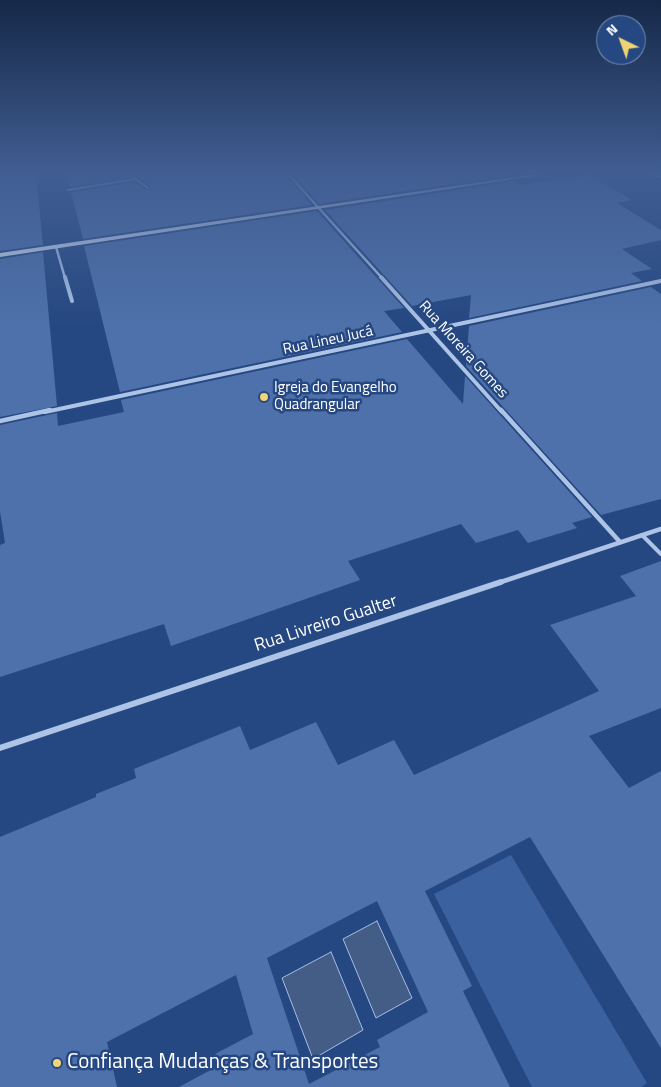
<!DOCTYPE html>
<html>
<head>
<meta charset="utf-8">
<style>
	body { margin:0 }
	#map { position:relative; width:661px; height:1087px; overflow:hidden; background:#264882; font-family:"Titillium Web",sans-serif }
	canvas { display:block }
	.north { position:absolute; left:596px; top:15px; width:50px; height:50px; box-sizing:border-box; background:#264882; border:1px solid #7d91b4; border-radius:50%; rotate:318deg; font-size:14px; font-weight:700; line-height:20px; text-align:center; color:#fff }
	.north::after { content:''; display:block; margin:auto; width:18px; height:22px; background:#f0d473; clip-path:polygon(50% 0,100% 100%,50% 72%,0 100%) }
</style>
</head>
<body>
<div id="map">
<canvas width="661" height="1087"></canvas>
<div class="north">N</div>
</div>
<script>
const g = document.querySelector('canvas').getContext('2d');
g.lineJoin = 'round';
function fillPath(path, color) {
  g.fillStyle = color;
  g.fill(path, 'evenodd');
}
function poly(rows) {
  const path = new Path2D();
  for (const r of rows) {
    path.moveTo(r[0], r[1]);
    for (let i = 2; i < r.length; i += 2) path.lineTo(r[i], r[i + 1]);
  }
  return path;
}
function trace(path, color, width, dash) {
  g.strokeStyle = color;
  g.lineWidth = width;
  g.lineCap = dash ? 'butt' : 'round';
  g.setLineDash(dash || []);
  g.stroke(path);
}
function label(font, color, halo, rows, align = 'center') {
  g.font = font + ' "Titillium Web",sans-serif';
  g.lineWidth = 5;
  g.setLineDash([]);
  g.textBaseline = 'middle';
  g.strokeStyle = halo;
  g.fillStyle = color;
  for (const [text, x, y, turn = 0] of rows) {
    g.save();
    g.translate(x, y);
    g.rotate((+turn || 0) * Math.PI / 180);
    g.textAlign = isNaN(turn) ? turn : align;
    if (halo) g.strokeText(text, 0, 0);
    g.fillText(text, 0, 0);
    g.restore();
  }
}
fillPath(poly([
	[511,855,647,1083,641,1087,532,1087,434,894]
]), '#3b619f');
const water = poly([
	[377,921,412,998,376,1018,343,939,377,921],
	[331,952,363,1030,313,1059,282,978,331,952]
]);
fillPath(water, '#445d87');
trace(water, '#a3bee7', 1);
fillPath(poly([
	[0,174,36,174,43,245,0,251],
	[67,174,126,174,129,177,70,187],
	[134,174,285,174,312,205,83,239,71,192,135,182,147,190,150,190,150,186],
	[292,174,505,174,508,176,319,204],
	[588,175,632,200,617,203,661,230,661,240,622,249,652,269,631,273,642,281,469,318,471,295,412,306,325,210,515,181,520,185],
	[317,211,404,308,384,311,402,332,120,392,84,246],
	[43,252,57,406,0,417,0,259],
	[651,287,661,294,661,499,601,515,466,366,469,326],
	[407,339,463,404,465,376,592,517,572,523,577,528,528,543,518,530,476,543,461,524,348,561,360,580,171,646,164,624,0,677,0,545,5,543,0,511,0,425,57,413,58,426,124,412,121,400],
	[661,561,661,708,589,736,629,788,661,771,661,1048,530,837,425,891,472,986,463,991,510,1087,179,1087,218,1066,215,1054,253,1034,236,975,107,1042,117,1087,0,1087,0,837,96,797,96,794,136,778,134,769,240,726,250,750,316,722,338,765,394,740,414,775,599,691,550,625,636,596,620,576],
	[377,901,428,1012,377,1040,380,1047,309,1084,267,958]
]), '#4e71ab');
trace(poly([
	[129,174,148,188],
	[68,190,136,179]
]), '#aec4e7', 2);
trace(poly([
	[642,535,661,554]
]), '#aec4e7', 4);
trace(poly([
	[288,174,382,278],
	[654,174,661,178],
	[56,247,65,278]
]), '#aec4e7', 2.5);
trace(poly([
	[65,277,72,301],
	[381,277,502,412],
	[45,412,661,281]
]), '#aec4e7', 4);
trace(poly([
	[501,410,620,542],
	[0,421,50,410],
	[498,583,661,529]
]), '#aec4e7', 4.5);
trace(poly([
	[0,748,501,582]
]), '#aec4e7', 6);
fillPath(poly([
	[536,174,548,174,0,257,0,253,536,174]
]), '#d8e3f6');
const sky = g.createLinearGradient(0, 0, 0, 326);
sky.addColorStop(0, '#152848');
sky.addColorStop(0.53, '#415e92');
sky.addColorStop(1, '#415e9200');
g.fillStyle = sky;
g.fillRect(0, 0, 661, 326);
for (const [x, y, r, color] of [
	[264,397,5,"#f0d473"],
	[57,1063,5,"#f0d473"]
]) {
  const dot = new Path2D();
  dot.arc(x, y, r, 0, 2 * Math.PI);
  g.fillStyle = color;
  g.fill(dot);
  trace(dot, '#264882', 2);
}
label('15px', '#fff', '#264882', [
	["Rua Lineu Jucá",328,341,-12],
	["Rua Moreira Gomes",463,350,48]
]);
label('15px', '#fff', '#264882', [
	["Igreja do Evangelho",274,388],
	["Quadrangular",274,405]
], 'left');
label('18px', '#fff', '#264882', [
	["Rua Livreiro Gualter",326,624,-18]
]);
label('21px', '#fff', '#264882', [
	["Confiança Mudanças & Transportes",67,1063]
], 'left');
</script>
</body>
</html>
